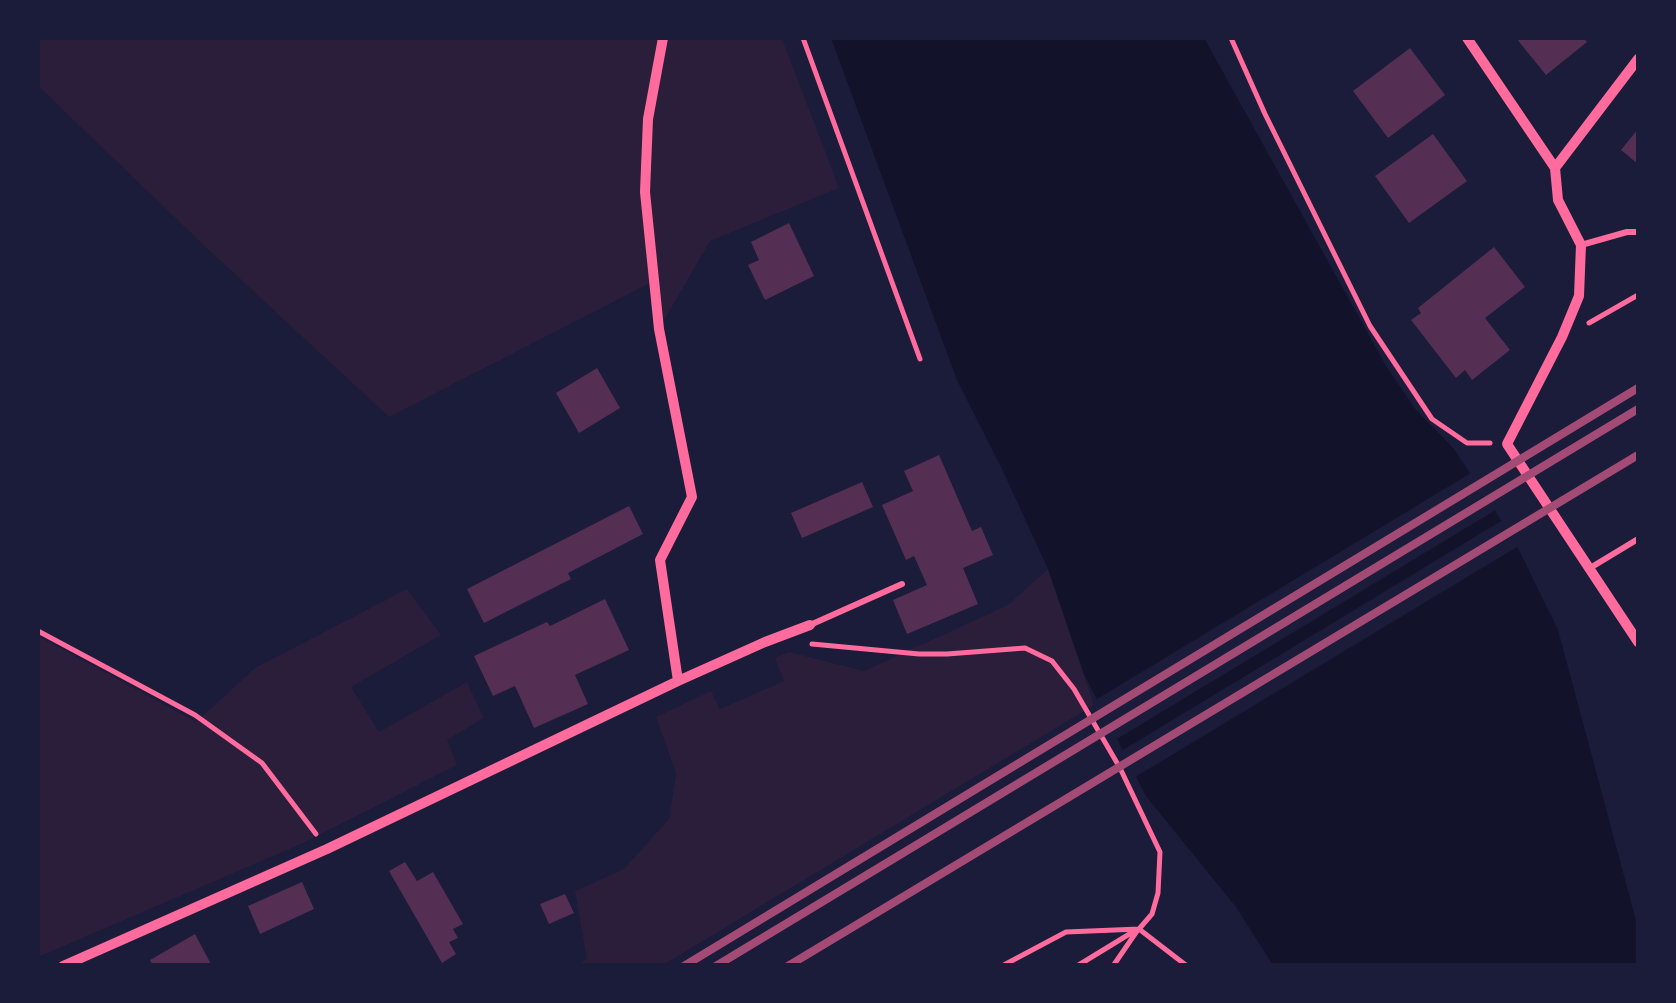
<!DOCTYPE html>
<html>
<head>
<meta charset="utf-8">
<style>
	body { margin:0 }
	#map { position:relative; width:1676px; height:1003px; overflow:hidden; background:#1b1b3a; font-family:Quicksand,sans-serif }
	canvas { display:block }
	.frame { position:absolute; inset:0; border:40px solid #1b1b3a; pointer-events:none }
</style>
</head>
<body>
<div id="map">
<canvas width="1676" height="1003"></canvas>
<div class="frame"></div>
</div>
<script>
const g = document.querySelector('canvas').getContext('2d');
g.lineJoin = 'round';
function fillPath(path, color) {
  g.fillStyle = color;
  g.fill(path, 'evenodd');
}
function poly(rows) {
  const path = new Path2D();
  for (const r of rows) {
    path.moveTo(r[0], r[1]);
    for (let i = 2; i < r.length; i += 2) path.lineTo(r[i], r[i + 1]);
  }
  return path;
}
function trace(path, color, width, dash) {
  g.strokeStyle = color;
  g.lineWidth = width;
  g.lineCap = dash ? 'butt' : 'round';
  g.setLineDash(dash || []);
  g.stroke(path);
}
fillPath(poly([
	[38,38,782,38,839,188,710,241,659,329,654,281,389,417,209,250,38,86],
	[1048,569,1094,705,663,965,578,965,587,959,575,891,624,869,669,819,676,773,656,717,711,691,720,709,784,681,775,658,789,652,864,671,1008,605],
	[407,589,441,635,351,687,379,732,467,682,484,718,447,740,457,765,301,844,38,957,38,636,196,722,255,668]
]), '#2a1e3b');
fillPath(poly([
	[831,38,1204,38,1386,366,1416,410,1454,449,1514,540,1558,630,1638,928,1638,965,1273,965,1236,907,1146,796,1084,674,1048,569,1003,471,957,380]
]), '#12122b');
fillPath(poly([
	[1474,471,1499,508,1112,742,1092,702],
	[1506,518,1522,544,1132,779,1118,753]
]), '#1b1b3a');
fillPath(poly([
	[1516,38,1583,38,1587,42,1546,75],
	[1410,48,1445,95,1388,138,1353,91],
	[1638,129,1638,164,1621,150],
	[1433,134,1467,181,1409,223,1375,176],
	[789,223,814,276,765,300,748,265,759,260,751,242],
	[1494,247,1525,287,1485,318,1510,350,1472,380,1465,370,1456,378,1411,320,1421,313,1418,308],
	[597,368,620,408,579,433,556,393],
	[939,455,972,531,981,527,993,555,963,568,978,604,907,634,893,600,927,585,914,556,906,560,882,505,913,491,904,471],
	[862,482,873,507,802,538,791,513],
	[629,506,643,534,568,573,571,579,484,623,467,589],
	[605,599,629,650,575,675,588,704,534,728,515,686,493,696,474,656,547,622,550,626],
	[405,862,417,881,433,872,463,924,453,929,458,938,449,942,456,954,442,963,389,871],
	[302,882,314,909,260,934,248,906],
	[565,894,574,913,549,924,540,904],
	[195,934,212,966,153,966,150,960]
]), '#542f53');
trace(poly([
	[803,38,920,359],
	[1231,38,1265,114,1370,326,1432,419,1467,443,1490,443],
	[1589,323,1638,295],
	[38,631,195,715,262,763,316,834],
	[812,644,919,654,947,654,1025,648,1052,661,1074,689,1120,768,1160,852,1158,893,1152,914,1139,929,1187,966],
	[1002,966,1066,932,1139,929],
	[1077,966,1136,930],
	[1113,966,1137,931]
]), '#ff6b9d', 5);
trace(poly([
	[1581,245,1627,232,1638,232],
	[1590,568,1638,539],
	[810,625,902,584]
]), '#ff6b9d', 6);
trace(poly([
	[663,38,648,119,645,192,659,329,692,497,660,560,678,681],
	[1467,38,1555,168,1558,200,1581,245,1579,296,1562,337,1507,444,1638,642],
	[1555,168,1638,59],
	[63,966,327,849,678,681,765,642,810,625]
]), '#ff6b9d', 10);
trace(poly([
	[684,966,1638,388],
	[716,966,1638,409],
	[788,966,1638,455]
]), '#a44b75', 8);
</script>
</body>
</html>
